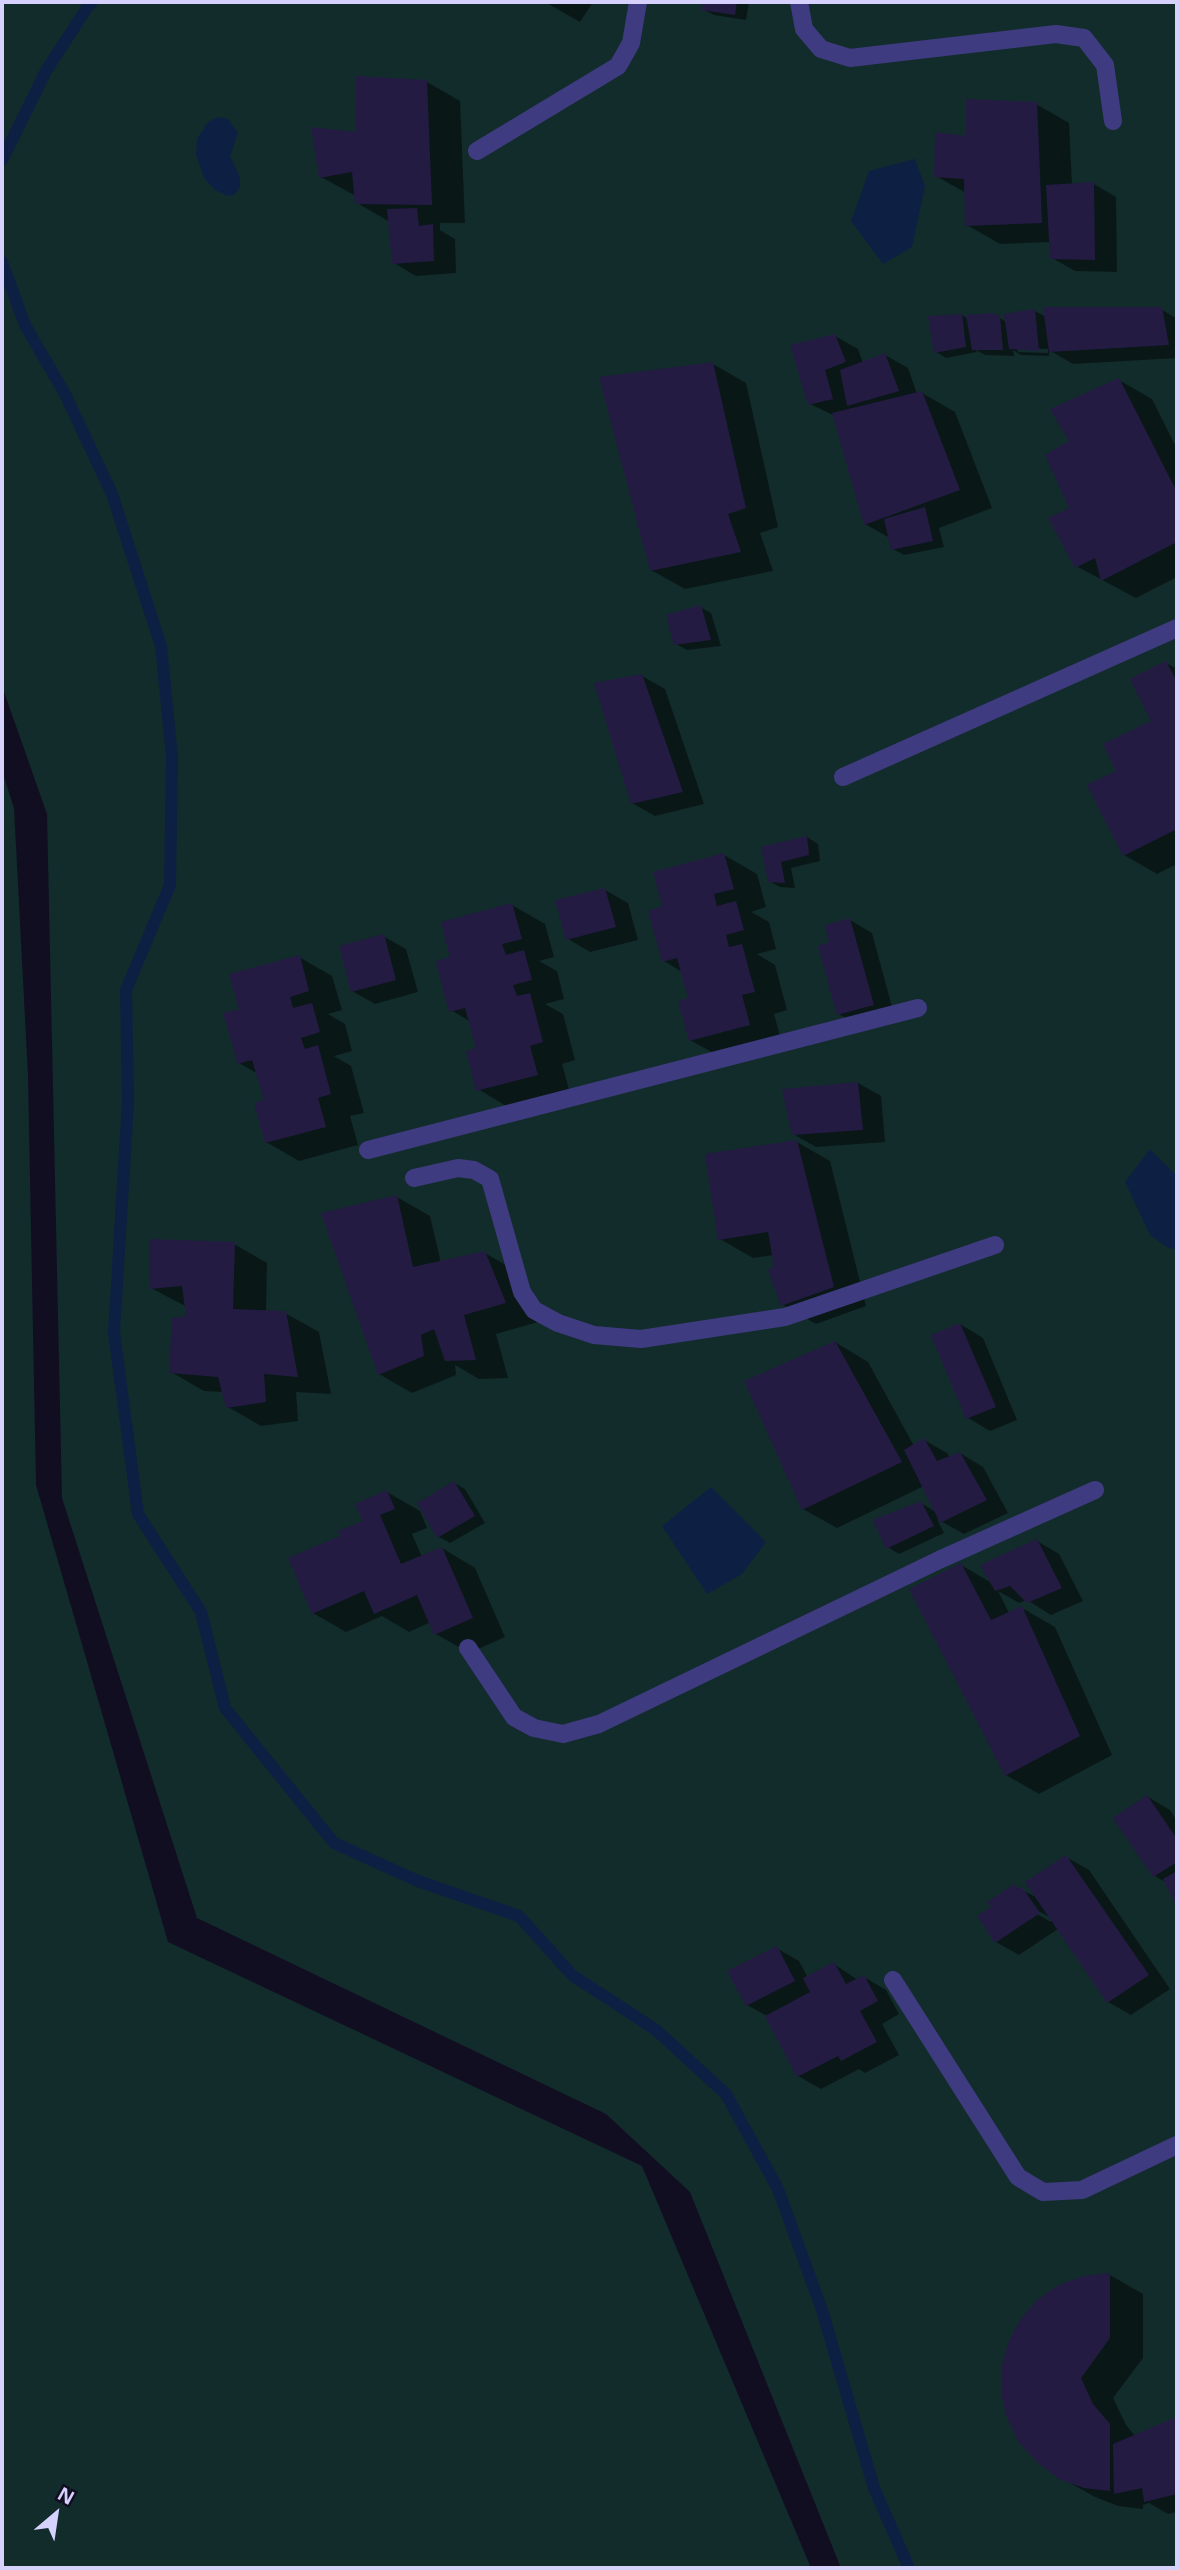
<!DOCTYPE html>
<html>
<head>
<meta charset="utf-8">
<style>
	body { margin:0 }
	#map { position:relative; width:1179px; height:2570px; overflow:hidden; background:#120e22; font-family:"Open Sans",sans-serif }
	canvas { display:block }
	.frame { position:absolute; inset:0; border:4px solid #d7d1fe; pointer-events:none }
	.north { position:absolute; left:21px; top:2479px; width:70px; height:70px; -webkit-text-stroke:5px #120e22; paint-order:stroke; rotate:29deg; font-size:19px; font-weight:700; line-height:28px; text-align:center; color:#d7d1fe }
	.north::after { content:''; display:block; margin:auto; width:24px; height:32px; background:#d7d1fe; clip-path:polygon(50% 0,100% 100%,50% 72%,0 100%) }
</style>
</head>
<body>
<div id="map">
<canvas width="1179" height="2570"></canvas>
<div class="frame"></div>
<div class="north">N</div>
</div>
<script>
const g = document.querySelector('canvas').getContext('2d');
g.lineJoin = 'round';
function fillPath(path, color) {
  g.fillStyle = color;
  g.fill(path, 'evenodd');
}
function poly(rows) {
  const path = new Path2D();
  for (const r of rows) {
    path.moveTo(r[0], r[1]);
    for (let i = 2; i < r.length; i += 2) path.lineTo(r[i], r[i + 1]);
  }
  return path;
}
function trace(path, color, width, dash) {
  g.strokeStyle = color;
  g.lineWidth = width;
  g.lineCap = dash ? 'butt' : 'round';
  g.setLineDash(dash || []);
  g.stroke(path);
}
fillPath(poly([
	[2,2,1177,2,1177,2568,841,2568,690,2192,606,2114,197,1918,62,1498,47,814,2,686],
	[2,771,14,808,28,1076,36,1485,168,1942,642,2166,811,2568,2,2568]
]), '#122c2c');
fillPath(poly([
	[218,117,228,119,238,133,230,156,240,177,240,187,234,195,227,196,215,190,204,178,196,154,197,139,208,122],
	[915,159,925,186,912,247,883,264,851,221,869,171],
	[1150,1149,1177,1176,1177,1249,1168,1248,1150,1235,1125,1182],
	[711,1487,766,1542,742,1574,707,1594,662,1526]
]), '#0d2043');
fillPath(poly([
	[545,2,593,2,580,22],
	[705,2,749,2,746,20,714,15,703,9],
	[427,82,460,101,465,223,440,223,440,230,455,239,456,273,416,276,394,263,390,222,357,203,356,196,321,177],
	[1036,104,1069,123,1072,185,1094,184,1116,197,1117,272,1075,271,1052,258,1051,242,1000,244,967,225,966,193,936,176,968,138],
	[1161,309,1177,319,1177,358,1073,364,1049,350,1049,356,1021,355,1013,350,1014,356,985,355,976,350,977,352,946,358,935,351,962,315,968,319,999,318,1007,322,1035,311,1046,317],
	[1018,348,1048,349,1048,353,1018,352],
	[835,336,858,349,863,363,885,355,908,368,917,394,922,393,955,412,992,508,939,528,944,547,904,555,893,549,890,538,865,524,835,416,810,404],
	[713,364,746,383,778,527,760,533,773,571,685,589,651,570],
	[1119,380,1152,399,1177,449,1177,577,1136,598,1076,566,1071,509,1071,442],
	[700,607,711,613,721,646,687,650,676,644],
	[1166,663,1177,669,1177,864,1157,874,1124,855,1118,772,1153,722],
	[642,676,665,689,704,804,655,816,632,803],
	[807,837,818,844,820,861,791,868,795,888,780,887,769,881,763,848],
	[724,855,757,874,766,907,751,912,769,922,776,949,757,954,775,965,787,1010,774,1014,782,1043,724,1059,690,1040,690,1000,682,972,664,961,665,908],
	[605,890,628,903,638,940,590,952,568,939],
	[512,905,545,924,554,957,539,961,557,971,564,999,545,1004,563,1014,575,1060,562,1064,570,1093,511,1109,478,1089,478,1049,471,1022,451,1010,453,958],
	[850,920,872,933,895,1018,861,1027,839,1014,831,944],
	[383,936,406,949,418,992,375,1004,352,991],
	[299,957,332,976,342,1010,328,1014,345,1024,352,1051,334,1056,351,1066,364,1113,350,1116,358,1145,299,1161,266,1142,266,1101,258,1074,239,1063,241,1010],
	[858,1083,881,1096,885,1142,816,1147,793,1134],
	[797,1142,830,1161,866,1306,816,1324,783,1305,774,1255,753,1258,720,1239],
	[397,1197,430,1216,441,1263,485,1253,518,1272,538,1322,496,1334,508,1378,479,1379,455,1365,456,1375,412,1393,379,1374],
	[234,1244,267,1263,266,1312,285,1313,319,1332,331,1394,296,1392,298,1421,261,1426,228,1407,224,1392,204,1391,171,1372,188,1317,187,1307,151,1288],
	[960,1324,983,1338,1017,1420,990,1431,968,1418],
	[835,1342,868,1362,914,1446,924,1440,947,1453,950,1458,960,1453,983,1467,1008,1513,964,1534,937,1519,944,1533,899,1554,888,1547,921,1503,936,1512,924,1486,837,1528,803,1509],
	[454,1483,465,1489,485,1523,450,1543,439,1537,419,1504],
	[387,1492,420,1511,427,1528,412,1534,422,1557,442,1548,475,1568,505,1637,469,1653,436,1634,431,1622,409,1632,382,1616,346,1632,313,1613,343,1536,366,1521],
	[1037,1541,1059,1554,1083,1601,1051,1615,1027,1600,1019,1603,998,1591,1009,1613,1022,1608,1055,1627,1112,1755,1039,1794,1006,1775,961,1565,992,1583],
	[1148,1797,1170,1810,1177,1821,1177,1904,1167,1883,1155,1876,1116,1819],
	[1066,1857,1089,1870,1170,1989,1131,2015,1108,2002,1058,1929,1019,1955,996,1942,993,1907,1014,1886,1036,1897],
	[1033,1908,1051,1918,1051,1922,1032,1911],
	[776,1948,799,1961,808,1978,834,1964,858,1980,864,1977,886,1990,899,2014,882,2024,899,2055,865,2073,859,2069,821,2089,798,2076,767,2016,747,2005],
	[1110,2275,1143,2294,1143,2358,1113,2398,1126,2425,1136,2437,1177,2419,1177,2512,1168,2514,1149,2503,1143,2505,1143,2509,1118,2506,1095,2497,1060,2477,1084,2278]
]), '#0007');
trace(poly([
	[2,160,46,71,88,6,92,2],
	[2,262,25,325,65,394,112,494,161,646,172,757,170,885,126,990,128,1102,114,1332,138,1514,201,1612,225,1708,334,1843,418,1881,519,1916,572,1975,656,2030,726,2094,778,2189,822,2310,874,2488,909,2568]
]), '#0d2043', 12);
fillPath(poly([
	[703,2,737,2,735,15,702,10],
	[356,76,427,80,432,205,355,204,352,172,319,178,311,127,355,132],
	[966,99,1037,102,1042,223,965,226,964,179,934,177,935,132,966,136],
	[1094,182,1095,260,1050,259,1046,185],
	[417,208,419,226,433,224,434,261,392,264,387,209],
	[1043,307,1162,307,1169,345,1049,352],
	[1035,309,1039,351,1009,349,1004,314],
	[992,313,1000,316,1003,350,972,350,966,315],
	[962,314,966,347,934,353,928,316],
	[835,334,846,362,825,370,833,399,808,405,790,345],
	[885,353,899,391,847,406,840,370],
	[713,362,746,508,728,514,741,552,650,571,599,377],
	[1119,378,1177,492,1177,542,1101,581,1095,558,1075,568,1048,518,1069,508,1045,455,1069,441,1050,409],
	[922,391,960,490,864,525,832,413],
	[925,507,933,541,891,550,884,519],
	[701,605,711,640,674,645,666,615],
	[1166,661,1177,682,1177,829,1123,856,1087,785,1116,771,1103,744,1151,721,1130,679],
	[642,674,683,792,631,804,594,683],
	[807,836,809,855,781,862,785,883,768,882,761,847],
	[724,853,734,889,714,894,717,906,736,901,744,930,726,935,729,947,742,944,755,992,742,995,750,1025,689,1041,678,1001,688,998,677,958,662,962,648,911,662,906,653,872],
	[605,888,616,927,566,940,555,900],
	[512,903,522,939,502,944,506,955,524,950,532,980,513,985,517,996,530,993,543,1042,530,1046,538,1075,476,1091,466,1051,476,1048,465,1008,449,1012,436,961,450,957,441,922],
	[850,918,874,1005,837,1015,818,946,829,942,825,925],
	[384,934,396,980,351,992,339,946],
	[300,955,309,991,290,997,293,1008,312,1003,320,1032,301,1038,305,1049,318,1045,331,1094,318,1098,326,1127,265,1143,254,1103,264,1100,252,1060,238,1064,223,1013,239,1009,229,974],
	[858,1082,863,1130,792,1135,782,1089],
	[797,1140,834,1287,781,1306,768,1270,774,1266,768,1232,718,1240,705,1154],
	[397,1195,413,1267,485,1251,506,1303,464,1315,476,1360,445,1361,434,1329,421,1335,424,1356,378,1375,321,1213],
	[149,1239,235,1242,233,1309,286,1311,298,1377,264,1374,266,1402,226,1408,218,1377,169,1373,172,1318,186,1316,182,1286,150,1289],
	[960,1323,996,1407,966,1419,931,1335],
	[835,1341,902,1462,802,1510,744,1381],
	[924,1438,937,1461,960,1452,987,1500,940,1523,904,1450],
	[454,1481,475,1516,437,1538,417,1503],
	[387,1490,395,1509,380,1515,401,1564,442,1547,473,1618,434,1635,417,1595,374,1614,364,1591,312,1614,288,1558,340,1536,338,1531,363,1521,355,1504],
	[921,1501,934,1526,886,1549,873,1520],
	[1037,1539,1062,1588,1027,1603,1010,1586,995,1591,980,1565],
	[961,1563,991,1620,1022,1606,1080,1736,1005,1776,909,1589],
	[1147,1795,1177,1839,1177,1862,1153,1877,1113,1818],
	[1066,1855,1149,1975,1107,2003,1025,1882],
	[1177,1871,1177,1907,1163,1879],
	[1014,1884,1018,1889,1022,1887,1040,1913,995,1943,977,1916,991,1907,987,1902],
	[777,1946,795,1981,746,2006,727,1971],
	[834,1962,846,1984,864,1975,878,2001,860,2011,877,2042,841,2061,838,2056,797,2077,765,2016,810,1992,803,1978],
	[1110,2273,1110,2338,1081,2378,1093,2404,1110,2424,1110,2491,1084,2488,1059,2479,1038,2463,1020,2444,1008,2421,1001,2395,1001,2369,1008,2343,1020,2320,1037,2300,1059,2285,1084,2276],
	[1177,2417,1177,2494,1144,2502,1142,2488,1114,2494,1113,2444]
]), '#241b43');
trace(poly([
	[799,2,804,29,821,49,850,58,1056,34,1084,38,1105,65,1113,121],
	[477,151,618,66,631,43,638,2],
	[843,777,1177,628],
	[368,1150,918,1008],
	[414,1178,458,1168,474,1170,490,1179,522,1292,534,1310,558,1323,594,1335,641,1339,785,1317,995,1245],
	[468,1648,514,1717,534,1728,563,1734,599,1724,939,1560,1095,1490],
	[893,1980,1018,2177,1043,2192,1082,2190,1177,2145]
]), '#3f3b80', 18);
</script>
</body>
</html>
